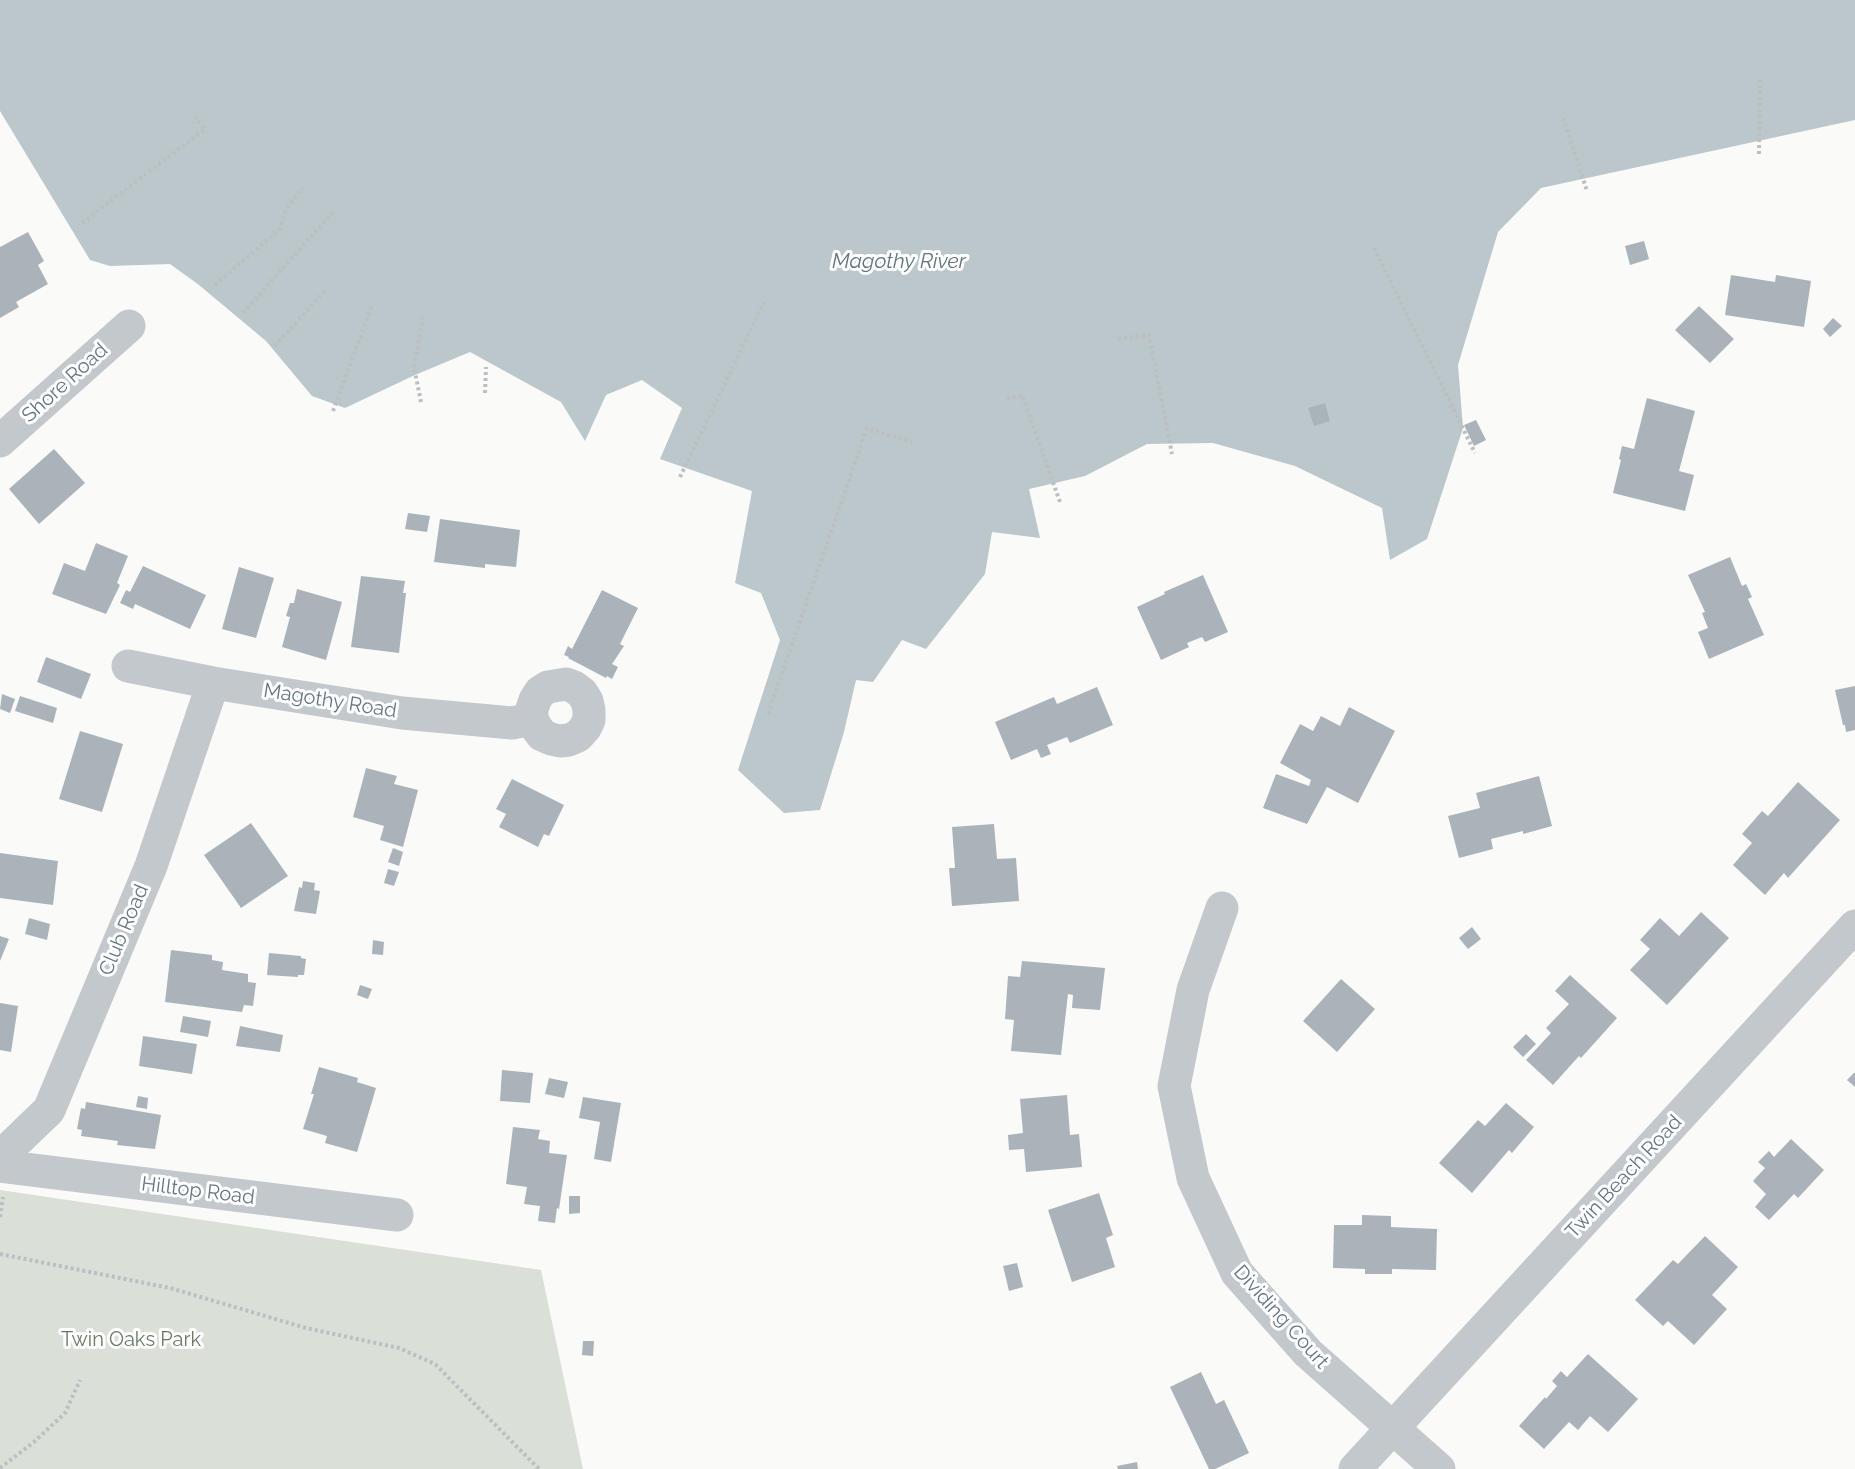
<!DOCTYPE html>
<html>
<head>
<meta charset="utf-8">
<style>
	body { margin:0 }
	canvas { display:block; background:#fafaf8 }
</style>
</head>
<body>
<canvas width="1855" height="1469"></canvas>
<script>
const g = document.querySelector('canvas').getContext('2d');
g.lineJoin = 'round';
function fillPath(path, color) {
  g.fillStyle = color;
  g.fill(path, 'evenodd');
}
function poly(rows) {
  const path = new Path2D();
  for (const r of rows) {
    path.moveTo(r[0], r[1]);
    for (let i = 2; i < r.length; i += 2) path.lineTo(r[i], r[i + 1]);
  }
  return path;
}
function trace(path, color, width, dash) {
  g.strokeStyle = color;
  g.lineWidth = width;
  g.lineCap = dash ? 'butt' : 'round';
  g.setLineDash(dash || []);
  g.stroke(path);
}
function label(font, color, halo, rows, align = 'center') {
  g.font = font + ' Raleway,sans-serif';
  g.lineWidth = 6;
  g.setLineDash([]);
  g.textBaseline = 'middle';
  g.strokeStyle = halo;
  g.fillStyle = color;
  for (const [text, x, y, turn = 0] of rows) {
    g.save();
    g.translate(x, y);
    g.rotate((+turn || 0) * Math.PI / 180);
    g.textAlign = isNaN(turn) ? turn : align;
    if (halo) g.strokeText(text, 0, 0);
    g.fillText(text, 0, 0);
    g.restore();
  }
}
fillPath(poly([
	[0,1190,541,1270,583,1469,0,1469]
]), '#dadfd7');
fillPath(poly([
	[0,0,1855,0,1855,120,1541,188,1498,232,1458,365,1463,428,1427,539,1390,560,1382,508,1295,466,1213,443,1147,444,1085,476,1029,489,1040,538,992,532,985,574,926,649,902,640,873,682,856,680,844,732,820,810,784,813,738,770,780,640,761,593,735,583,752,491,660,459,682,408,642,380,606,395,585,441,561,402,470,352,415,375,345,408,312,396,266,341,199,285,170,264,110,266,90,260,0,111]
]), '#bbc7cb');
fillPath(poly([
	[28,232,44,261,38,265,48,284,16,302,19,307,0,318,0,247],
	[1644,241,1649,259,1630,265,1625,246],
	[1731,275,1775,282,1776,275,1811,281,1804,327,1725,315],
	[1699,306,1734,339,1710,363,1675,330],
	[1833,318,1842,326,1830,337,1823,329],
	[1647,398,1695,411,1679,471,1694,475,1685,511,1613,493,1621,460,1619,459,1622,446,1634,449],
	[1325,403,1330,421,1314,426,1308,408],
	[1476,420,1486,440,1474,446,1464,425],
	[54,449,85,483,39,524,9,489],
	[408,513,430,516,427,532,405,529],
	[440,519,520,530,516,567,485,564,485,568,434,562],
	[96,543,128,556,117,583,120,585,106,614,52,594,64,563,85,571],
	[1730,557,1742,586,1746,584,1752,597,1748,599,1764,635,1709,659,1698,632,1708,628,1702,613,1705,612,1688,575],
	[143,566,206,595,190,629,135,604,133,609,120,603,126,590,130,592],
	[239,567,274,578,256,638,222,629],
	[1203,575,1228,632,1205,642,1202,637,1187,643,1189,647,1187,648,1161,660,1137,607,1165,594,1164,592],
	[361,576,405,581,403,593,406,593,399,653,351,647],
	[297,589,342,602,326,660,282,647,290,617,286,616,290,603,294,603],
	[602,590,638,608,620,644,624,646,612,664,618,667,612,679,607,676,606,678,568,658,569,657,564,655,568,646,572,649],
	[46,657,91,674,81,699,37,682],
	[1855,686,1855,730,1846,732,1845,725,1843,725,1835,690],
	[1097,687,1113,725,1070,743,1067,737,1047,745,1051,754,1041,758,1037,749,1011,760,995,722,1054,697,1057,704],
	[2,694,15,699,10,713,0,709],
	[20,696,57,708,53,723,15,711],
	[1349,707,1395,731,1358,803,1327,787,1307,824,1263,808,1276,774,1309,786,1311,780,1280,763,1300,724,1313,731,1321,716,1340,726],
	[80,731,123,744,102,812,59,799],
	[366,768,397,776,394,784,418,790,403,847,380,840,384,826,353,817],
	[1539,776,1552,826,1523,834,1523,831,1491,839,1493,849,1459,858,1448,816,1480,808,1476,793],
	[512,779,564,805,549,836,544,834,538,847,499,827,506,814,496,809],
	[1798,782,1840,820,1788,878,1784,873,1765,895,1733,865,1752,843,1742,834,1762,811,1768,816],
	[251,823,288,876,241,908,204,855],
	[994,824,997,859,1016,858,1019,901,952,906,949,868,955,868,952,827],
	[393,848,403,852,399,866,388,862],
	[0,853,58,861,53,905,0,898],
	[388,869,399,872,394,886,384,883],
	[303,881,315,883,314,890,320,891,316,914,294,911,299,887,302,888],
	[1701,912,1729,938,1667,1005,1630,970,1650,949,1640,940,1660,918,1679,936],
	[29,918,50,924,47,940,25,934],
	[1472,927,1481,939,1468,949,1459,938],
	[0,936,9,939,0,961],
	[373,940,384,942,383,955,372,954],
	[171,950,212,955,212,960,223,962,222,970,248,974,248,982,256,983,253,1006,244,1005,242,1012,165,1002],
	[269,953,301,956,301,958,306,959,304,975,298,975,298,977,267,975],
	[1022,961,1105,968,1100,1010,1072,1008,1073,995,1068,994,1061,1055,1011,1051,1014,1020,1005,1019,1008,976,1020,977],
	[1570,975,1617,1018,1581,1058,1579,1056,1553,1085,1526,1060,1551,1033,1546,1028,1569,1004,1555,991],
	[1341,979,1375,1009,1337,1052,1303,1021],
	[360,985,372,989,368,999,357,995],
	[0,1003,18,1006,11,1052,0,1050],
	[183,1016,211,1021,208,1037,180,1032],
	[240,1026,283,1035,280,1052,236,1046],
	[1526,1034,1536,1044,1523,1057,1513,1047],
	[143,1036,197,1044,192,1074,139,1066],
	[319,1067,358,1078,357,1082,376,1088,357,1152,325,1143,327,1136,303,1129,314,1094,311,1094],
	[502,1070,533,1073,530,1103,500,1101],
	[1855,1072,1855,1087,1847,1080],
	[549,1078,568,1082,564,1098,545,1094],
	[1067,1095,1070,1135,1079,1134,1082,1167,1026,1172,1024,1149,1009,1150,1008,1135,1023,1133,1020,1099],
	[138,1096,148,1098,147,1109,136,1107],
	[583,1097,621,1103,611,1162,594,1159,600,1122,579,1118],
	[86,1102,161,1115,155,1149,117,1145,118,1141,81,1136,82,1130,77,1129,81,1108,85,1109],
	[1506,1103,1534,1127,1512,1153,1509,1150,1472,1193,1439,1163,1478,1120,1485,1126],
	[513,1127,540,1130,538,1139,550,1141,549,1153,567,1155,559,1209,557,1208,555,1223,538,1221,540,1206,524,1204,527,1187,506,1184],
	[1791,1139,1824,1170,1798,1198,1794,1194,1769,1220,1755,1207,1766,1194,1753,1181,1765,1168,1758,1162,1769,1151,1774,1157],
	[1099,1193,1113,1235,1106,1238,1115,1267,1072,1282,1048,1210],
	[569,1196,580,1196,580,1213,569,1214],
	[1362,1215,1391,1216,1391,1227,1437,1229,1436,1270,1392,1269,1392,1274,1365,1274,1365,1269,1333,1268,1334,1225,1362,1225],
	[1705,1236,1738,1267,1712,1295,1727,1309,1694,1345,1668,1321,1663,1326,1635,1300,1673,1260,1678,1264],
	[1017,1263,1023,1287,1009,1291,1003,1266],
	[583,1341,594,1341,593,1356,582,1355],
	[1588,1354,1638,1399,1608,1432,1590,1416,1578,1430,1569,1422,1544,1449,1519,1426,1545,1397,1546,1399,1557,1386,1552,1381,1561,1371,1567,1377],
	[1201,1372,1216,1404,1224,1400,1249,1453,1215,1469,1209,1469,1170,1387],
	[1137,1462,1138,1469,1118,1469,1117,1466]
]), '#aab3b9');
trace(poly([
	[1563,118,1587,191],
	[1759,154,1760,79],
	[82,223,205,129,194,116],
	[1374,248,1475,453],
	[215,285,279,230,286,209,303,188],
	[243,313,333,212],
	[1118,339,1149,335,1172,454],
	[274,346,327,289],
	[485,393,486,367],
	[1007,399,1022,395,1060,502],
	[421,402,414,367,423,317],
	[333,411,372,305],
	[680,477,764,302],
	[768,714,867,428,912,442],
	[0,1217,3,1197],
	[0,1254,170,1288,306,1328,399,1348,435,1364,539,1469],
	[0,1468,34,1442,65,1413,80,1380]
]), '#bbbfc2', 4, [3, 3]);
trace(poly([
	[0,441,129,326],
	[128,666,213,683,402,713,512,723,532,719,536,727,542,735,551,739,560,741,569,740,578,736,585,728,589,720,589,710,587,701,582,693,574,687,566,684,548,687,540,692,535,700,532,709,532,719],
	[1222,908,1193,990,1174,1086,1193,1178,1237,1273,1308,1353,1439,1469],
	[0,1157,49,1110,151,866,213,683],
	[0,1166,397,1215],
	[1355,1469,1855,926]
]), '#c3c8cc', 33);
label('20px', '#657683', '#fff', [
	["Shore Road",65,383,-42],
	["Magothy Road",330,701,9],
	["Club Road",124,930,-67],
	["Twin Beach Road",1624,1177,-47],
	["Hilltop Road",198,1191,7],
	["Dividing Court",1281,1317,48]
]);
label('20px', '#687a64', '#fff', [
	["Twin Oaks Park",131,1340]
]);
label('italic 21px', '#60757c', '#fff', [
	["Magothy River",899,262]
]);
</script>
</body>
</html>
